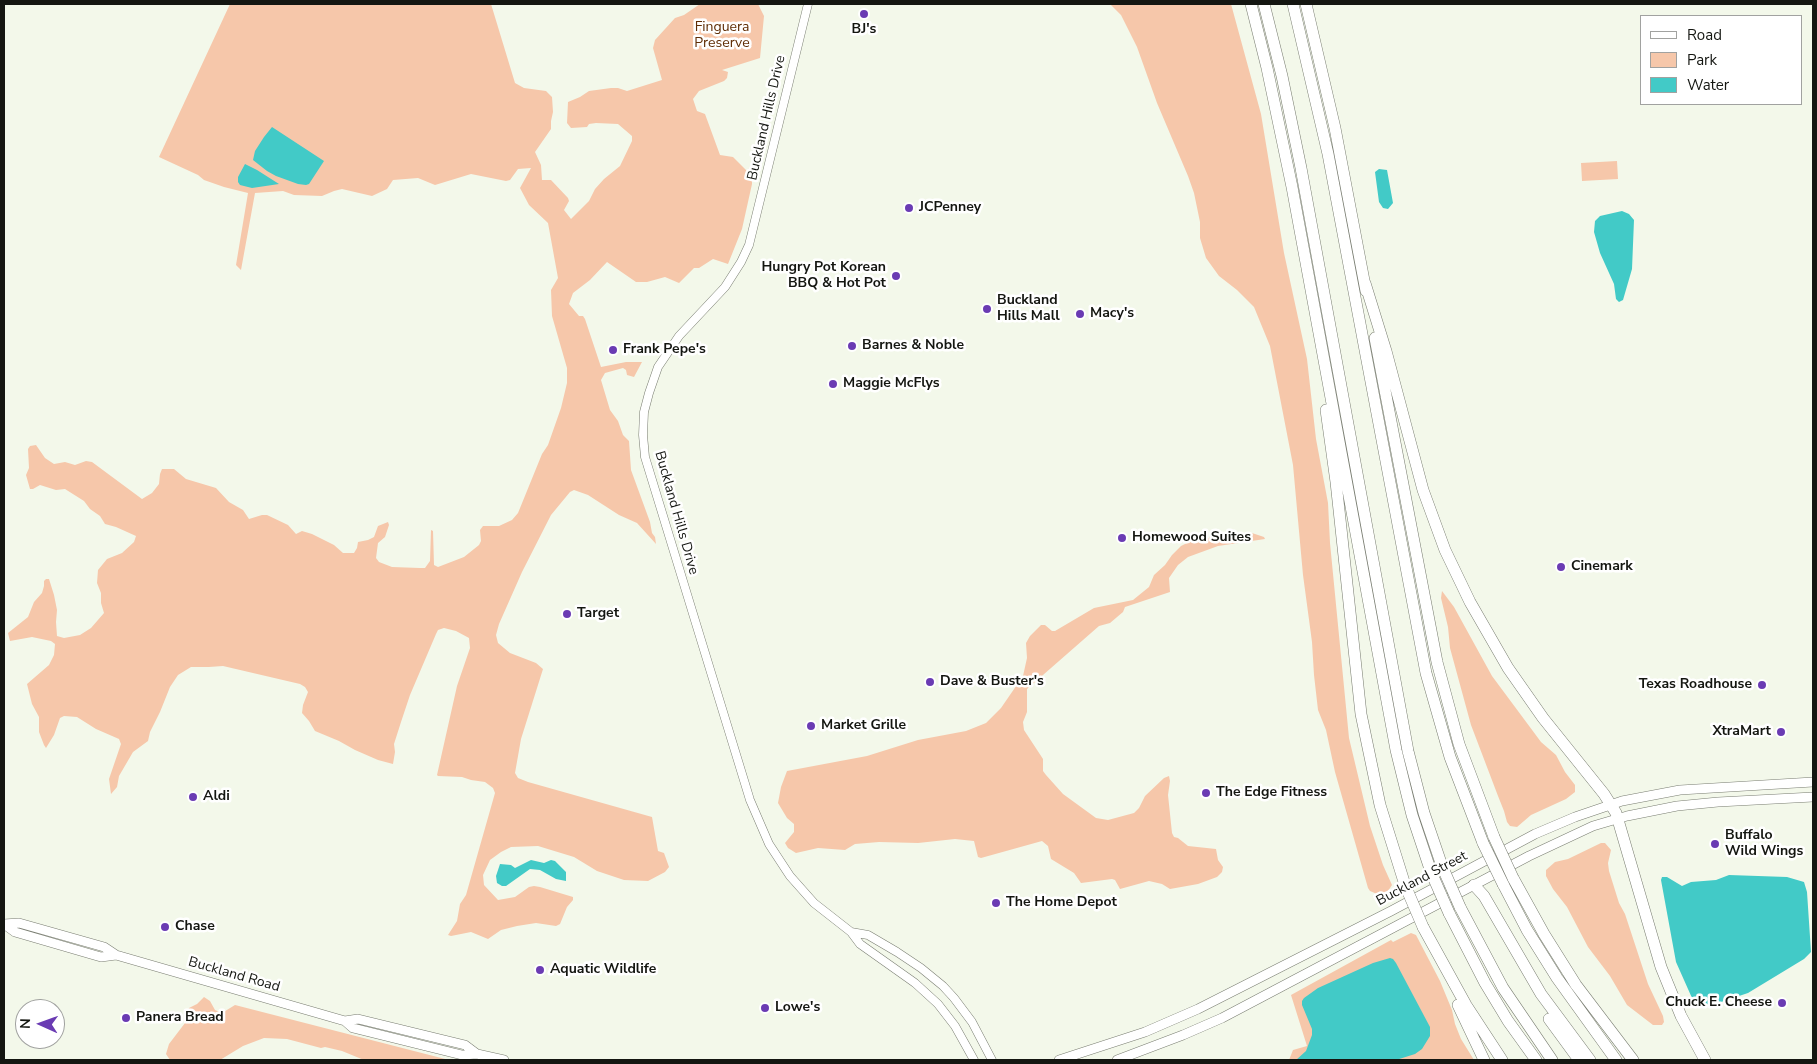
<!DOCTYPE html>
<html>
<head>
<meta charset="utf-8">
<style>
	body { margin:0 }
	#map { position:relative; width:1817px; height:1064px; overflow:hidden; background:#f3f8ea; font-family:"Nunito Sans",sans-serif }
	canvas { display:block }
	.frame { position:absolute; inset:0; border:5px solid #141611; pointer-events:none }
	.legend { position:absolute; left:1640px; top:15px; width:162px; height:90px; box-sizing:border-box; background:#fff; border:1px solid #a1a2a0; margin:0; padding:6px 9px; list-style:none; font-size:15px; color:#141611 }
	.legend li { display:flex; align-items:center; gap:10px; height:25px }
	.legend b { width:25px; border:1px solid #a1a2a0 }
	.north { position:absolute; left:15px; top:999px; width:50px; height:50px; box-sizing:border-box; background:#fff; border:1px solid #a1a2a0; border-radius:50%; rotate:272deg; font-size:14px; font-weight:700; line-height:20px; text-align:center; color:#141611 }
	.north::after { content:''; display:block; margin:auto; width:18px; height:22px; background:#6a3bb3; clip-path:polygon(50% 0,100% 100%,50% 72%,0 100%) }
</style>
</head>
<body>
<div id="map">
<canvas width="1817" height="1064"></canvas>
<div class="frame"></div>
<ul class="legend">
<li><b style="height:6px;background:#fff"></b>Road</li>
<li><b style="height:14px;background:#f6c7aa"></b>Park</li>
<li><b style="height:14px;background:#42cac7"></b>Water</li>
</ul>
<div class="north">N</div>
</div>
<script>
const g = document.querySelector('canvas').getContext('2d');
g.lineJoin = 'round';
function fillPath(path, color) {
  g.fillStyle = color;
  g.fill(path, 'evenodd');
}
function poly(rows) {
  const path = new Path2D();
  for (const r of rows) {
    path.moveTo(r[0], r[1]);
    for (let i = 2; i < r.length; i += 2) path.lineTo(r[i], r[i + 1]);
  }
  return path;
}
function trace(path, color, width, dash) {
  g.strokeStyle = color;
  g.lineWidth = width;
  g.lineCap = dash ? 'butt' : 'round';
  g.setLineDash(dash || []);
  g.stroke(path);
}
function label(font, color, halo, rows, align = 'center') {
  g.font = font + ' "Nunito Sans",sans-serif';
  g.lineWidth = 5;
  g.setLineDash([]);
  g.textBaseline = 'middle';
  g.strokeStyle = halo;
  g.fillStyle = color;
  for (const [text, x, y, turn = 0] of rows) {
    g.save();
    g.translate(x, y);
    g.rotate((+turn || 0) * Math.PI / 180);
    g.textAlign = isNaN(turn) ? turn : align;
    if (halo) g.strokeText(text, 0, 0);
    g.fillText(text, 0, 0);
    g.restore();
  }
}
fillPath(poly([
	[230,4,491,4,515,83,524,88,546,91,552,97,553,112,551,121,551,129,535,152,541,165,542,180,551,180,568,198,569,201,564,210,571,219,589,201,595,189,604,179,620,166,632,141,632,136,618,124,596,123,589,124,587,127,571,128,567,123,568,102,580,97,589,91,611,88,618,88,627,91,662,80,653,48,655,40,675,18,684,15,700,4,758,4,764,16,760,58,722,70,728,72,727,78,724,81,699,91,693,99,697,111,705,114,720,155,733,157,752,176,752,184,742,229,728,264,713,259,699,268,694,268,679,283,665,277,647,282,636,282,607,262,590,280,573,293,569,304,579,316,583,316,585,319,601,367,626,362,642,362,634,377,627,375,626,370,623,368,605,373,601,380,610,410,618,421,623,435,629,441,631,470,650,522,652,533,655,537,656,544,637,523,619,515,588,495,574,490,570,492,551,515,522,572,499,624,496,635,498,643,510,653,536,663,543,669,521,739,515,773,518,778,528,782,652,817,658,851,664,853,669,867,665,872,648,881,624,880,597,871,574,857,538,846,511,847,501,852,490,860,483,875,484,885,498,900,515,897,529,887,534,886,540,887,573,897,573,900,567,907,560,924,556,926,536,923,517,926,501,930,488,939,471,932,451,936,448,935,457,921,460,904,466,895,495,793,493,788,485,782,471,780,462,777,438,776,437,775,457,686,470,648,469,638,456,631,444,628,438,630,436,634,410,695,401,722,394,744,395,752,393,764,378,760,355,750,339,741,315,731,309,721,302,713,303,705,308,692,305,687,300,684,223,666,209,667,191,667,178,675,170,687,160,712,150,732,148,741,133,752,119,776,117,787,111,794,109,779,121,744,119,739,96,729,77,717,64,716,60,718,54,735,46,748,44,745,39,732,39,717,32,704,27,684,49,665,54,655,55,644,51,641,32,637,10,641,8,633,28,617,34,602,42,593,44,586,44,581,46,579,49,579,54,595,57,610,56,622,57,636,64,638,80,635,91,628,104,613,101,603,101,593,97,583,98,570,107,559,122,553,134,542,136,536,116,527,105,524,100,516,90,509,84,501,65,489,56,490,40,485,33,489,30,489,26,475,29,468,28,449,30,446,36,445,45,458,54,464,65,462,75,465,86,461,92,462,142,499,152,493,159,484,160,474,162,469,174,469,186,479,216,488,229,502,243,510,249,519,262,515,267,515,288,525,296,534,302,531,312,534,334,545,343,553,354,553,357,548,358,542,368,540,374,537,378,526,388,522,389,525,385,537,378,543,376,558,379,562,392,567,420,568,425,568,430,561,431,530,433,531,434,565,438,567,464,557,479,545,481,541,480,530,483,526,499,526,512,520,518,513,542,454,548,445,561,408,567,383,567,368,552,316,551,290,558,278,548,223,529,205,520,188,531,168,518,169,510,180,506,181,471,174,435,185,418,178,393,180,387,189,372,196,342,189,334,191,322,196,294,195,283,191,255,193,241,270,236,265,248,193,224,187,204,180,198,175,159,157],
	[1110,4,1231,4,1261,114,1284,253,1307,359,1316,439,1328,503,1330,543,1349,738,1370,826,1383,865,1392,885,1388,891,1384,893,1377,894,1370,891,1368,888,1335,772,1326,730,1318,710,1314,675,1312,642,1303,575,1293,465,1270,346,1254,307,1237,290,1219,276,1206,258,1200,238,1200,222,1194,193,1188,176,1157,103,1137,47,1121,15],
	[1617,161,1618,179,1582,181,1581,163],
	[1252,533,1264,537,1265,539,1218,546,1188,557,1178,565,1169,578,1170,592,1125,607,1123,612,1110,623,1099,626,1027,689,1027,712,1023,722,1024,730,1043,759,1043,771,1046,775,1063,794,1096,818,1108,820,1134,813,1139,808,1145,796,1164,778,1169,776,1170,781,1168,795,1172,833,1174,837,1178,838,1188,846,1216,849,1218,860,1223,867,1222,872,1217,877,1198,884,1170,889,1162,884,1149,881,1120,889,1115,880,1112,879,1081,883,1074,873,1051,859,1048,846,1042,841,981,858,978,857,974,841,955,839,918,843,879,842,855,844,845,850,818,848,796,853,788,848,785,843,794,832,794,824,787,818,778,803,781,787,787,771,867,756,918,740,966,731,986,723,1001,708,1023,676,1027,658,1026,643,1030,636,1041,625,1045,625,1052,631,1055,631,1094,608,1133,600,1149,587,1154,575,1165,565,1172,555,1181,546,1189,542,1222,535],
	[1442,591,1454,607,1492,676,1541,742,1556,755,1565,772,1575,785,1575,792,1566,799,1531,815,1517,827,1510,826,1507,822,1504,811,1498,796,1471,725,1450,648,1448,627,1441,598],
	[1601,843,1605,843,1611,850,1608,863,1609,871,1619,903,1625,914,1648,984,1663,1016,1664,1022,1662,1025,1653,1025,1627,1005,1610,976,1588,947,1567,907,1553,889,1546,876,1546,870,1555,862,1568,859],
	[1411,933,1416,935,1440,981,1452,1010,1455,1024,1461,1039,1474,1060,1289,1060,1293,1050,1307,1046,1291,995,1391,940,1393,942],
	[204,997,210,1001,215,1010,222,1013,235,1005,449,1060,364,1060,342,1051,325,1047,321,1048,287,1039,264,1038,243,1046,220,1060,170,1060,166,1054,169,1044,185,1023,189,1008,197,1004]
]), '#f6c7aa');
fillPath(poly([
	[272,127,324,161,309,184,306,185,298,184,276,176,267,171,253,160,255,151,264,137],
	[245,164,257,170,279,184,252,188,240,185,238,182,238,177],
	[1379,169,1387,170,1393,203,1388,209,1383,208,1379,202,1375,172],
	[1622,211,1629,214,1634,220,1632,269,1623,300,1619,302,1616,299,1614,284,1600,253,1594,232,1595,221,1600,216],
	[531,860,544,863,551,860,555,861,566,872,566,881,556,879,540,870,530,869,506,886,502,886,497,883,496,876,500,864,511,865,515,868],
	[1729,875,1787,877,1804,882,1807,892,1811,952,1804,959,1748,993,1718,1003,1702,1005,1692,998,1676,962,1661,880,1662,877,1667,877,1682,886,1691,882,1716,880],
	[1390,958,1393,959,1396,963,1430,1027,1430,1036,1422,1049,1415,1054,1396,1060,1296,1060,1306,1051,1312,1035,1312,1029,1302,1005,1302,1001,1304,998,1318,988,1373,963]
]), '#42cac7');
const tertiary = poly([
	[808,4,749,245,741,262,725,287,679,336,658,367,649,393,644,412,643,435,645,457,750,800,769,844,790,876,814,903,851,932,860,944,915,983,938,1004,955,1026,974,1060],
	[851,932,868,935,897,952,921,968,943,986,954,998,972,1022,992,1060]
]);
const secondary = poly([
	[4,924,19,923,104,947,116,955,345,1021,358,1019,465,1045,477,1054],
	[4,924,15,932,94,955,101,957,116,955],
	[345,1021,353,1028,462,1055,477,1054,504,1060],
	[1059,1060,1145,1032,1198,1009,1391,911,1535,834,1575,817,1622,801,1680,790,1813,782],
	[1117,1060,1183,1035,1222,1018,1529,856,1593,826,1627,816,1677,806,1718,802,1813,797]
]);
const motorway = poly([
	[1251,4,1267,68,1292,187,1396,750,1412,815,1431,872],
	[1264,4,1282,76,1301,168,1408,751,1424,813,1442,866],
	[1293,4,1328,154,1426,673,1450,757,1483,843],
	[1306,4,1335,128,1366,291],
	[1365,283,1386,351,1423,490,1445,550,1470,602,1508,668,1543,718,1604,794,1616,813,1661,967,1681,1016,1705,1060],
	[1375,338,1437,662,1459,744,1494,837],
	[1326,410,1336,482,1361,714,1380,805,1405,885],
	[1513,878,1544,934,1576,985,1633,1060],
	[1503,884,1527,930,1557,978,1616,1060],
	[1474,885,1484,896,1541,994,1590,1060],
	[1460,907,1503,988,1552,1060],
	[1449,913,1485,983,1508,1021,1536,1060],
	[1423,927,1466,1005,1502,1060],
	[1458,1005,1484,1060],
	[1549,1019,1579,1060]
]);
trace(tertiary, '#797d71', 9);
trace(secondary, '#797d71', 10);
trace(motorway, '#797d71', 12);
trace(tertiary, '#fff', 8);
trace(secondary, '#fff', 9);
trace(motorway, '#fff', 11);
const motorwayBridge = poly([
	[1494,837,1513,878],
	[1483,843,1503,884],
	[1442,866,1460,907],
	[1431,872,1449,913],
	[1405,885,1423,927]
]);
trace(motorwayBridge, '#797d71', 12, []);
trace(motorwayBridge, '#fff', 11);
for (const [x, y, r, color] of [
	[864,14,5,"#6a3bb3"],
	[909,208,5,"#6a3bb3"],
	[896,276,5,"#6a3bb3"],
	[987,309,5,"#6a3bb3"],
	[1080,314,5,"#6a3bb3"],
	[852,346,5,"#6a3bb3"],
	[613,350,5,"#6a3bb3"],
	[833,384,5,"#6a3bb3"],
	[1122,538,5,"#6a3bb3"],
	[1561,567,5,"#6a3bb3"],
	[567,614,5,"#6a3bb3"],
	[930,682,5,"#6a3bb3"],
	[1762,685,5,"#6a3bb3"],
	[811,726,5,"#6a3bb3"],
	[1781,732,5,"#6a3bb3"],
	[1206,793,5,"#6a3bb3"],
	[193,797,5,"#6a3bb3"],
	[1715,844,5,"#6a3bb3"],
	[996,903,5,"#6a3bb3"],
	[165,927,5,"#6a3bb3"],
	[540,970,5,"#6a3bb3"],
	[1782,1003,5,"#6a3bb3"],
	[765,1008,5,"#6a3bb3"],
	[126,1018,5,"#6a3bb3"]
]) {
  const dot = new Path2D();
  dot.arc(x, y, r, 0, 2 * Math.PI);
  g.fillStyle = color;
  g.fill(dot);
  trace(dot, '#fff', 2);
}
label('14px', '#5f2d05', '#fff', [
	["Finguera",722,28],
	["Preserve",722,44]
]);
label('bold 14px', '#141611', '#fff', [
	["BJ's",864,30,"center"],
	["JCPenney",919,208],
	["Hungry Pot Korean",886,268,"right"],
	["BBQ & Hot Pot",886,284,"right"],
	["Buckland",997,301],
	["Hills Mall",997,317],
	["Macy's",1090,314],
	["Barnes & Noble",862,346],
	["Frank Pepe's",623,350],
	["Maggie McFlys",843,384],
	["Homewood Suites",1132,538],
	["Cinemark",1571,567],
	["Target",577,614],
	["Dave & Buster's",940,682],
	["Texas Roadhouse",1752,685,"right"],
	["Market Grille",821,726],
	["XtraMart",1771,732,"right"],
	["The Edge Fitness",1216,793],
	["Aldi",203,797],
	["Buffalo",1725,836],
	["Wild Wings",1725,852],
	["The Home Depot",1006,903],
	["Chase",175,927],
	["Aquatic Wildlife",550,970],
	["Chuck E. Cheese",1772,1003,"right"],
	["Lowe's",775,1008],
	["Panera Bread",136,1018]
], 'left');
label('14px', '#141611', '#fff', [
	["Buckland Hills Drive",767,118,-77],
	["Buckland Hills Drive",676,513,74],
	["Buckland Street",1422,879,-28],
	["Buckland Road",234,975,16]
]);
</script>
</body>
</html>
